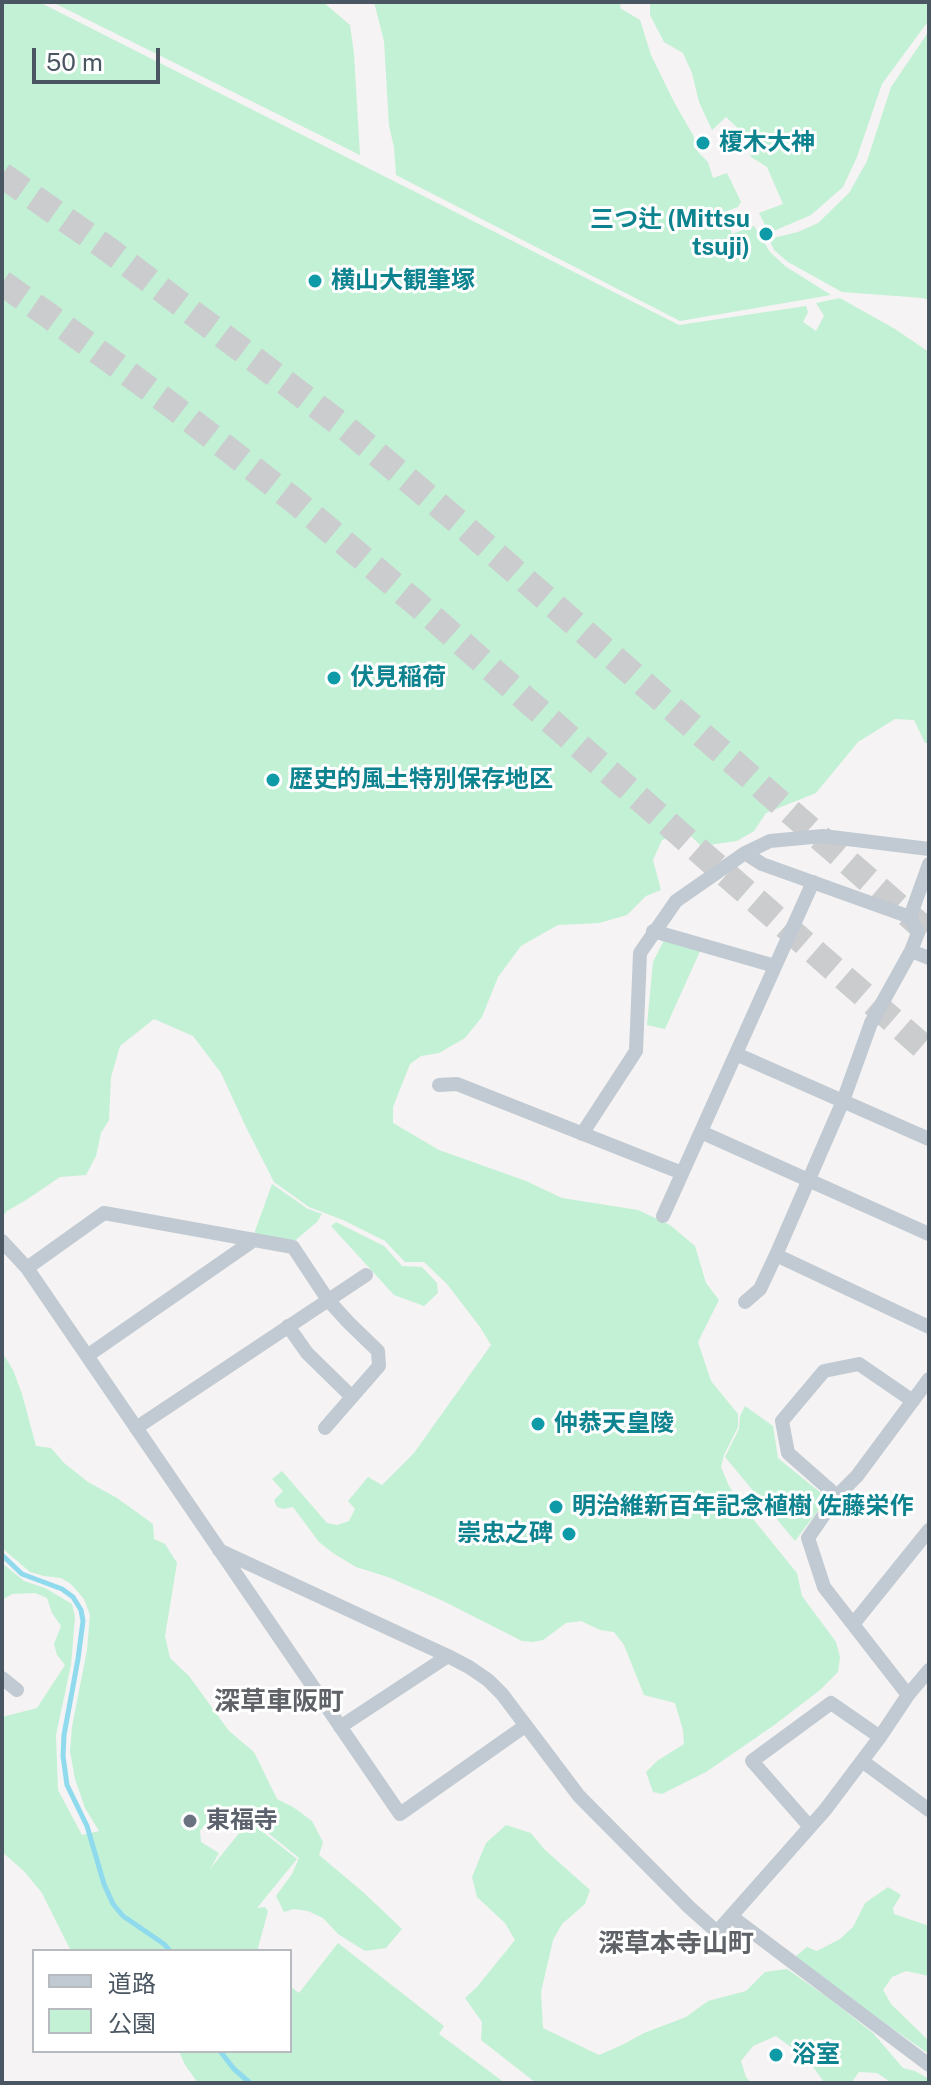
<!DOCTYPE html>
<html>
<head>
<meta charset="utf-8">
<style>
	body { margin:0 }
	#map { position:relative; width:931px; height:2085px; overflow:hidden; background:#f5f3f3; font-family:"Public Sans","Noto Sans JP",sans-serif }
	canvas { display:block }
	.frame { position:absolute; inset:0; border:4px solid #4a5661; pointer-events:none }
	.legend { position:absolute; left:32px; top:1949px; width:260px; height:104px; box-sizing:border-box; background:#fff; border:2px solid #b7bbc0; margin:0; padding:10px 14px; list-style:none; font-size:24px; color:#4a5661 }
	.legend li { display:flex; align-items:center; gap:16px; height:40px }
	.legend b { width:40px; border:2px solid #b7bbc0 }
	.scale { position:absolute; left:32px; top:48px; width:128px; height:36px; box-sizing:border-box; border:4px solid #4a5661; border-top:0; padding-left:10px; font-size:24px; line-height:28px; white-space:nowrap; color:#4a5661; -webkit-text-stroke:6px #fff; paint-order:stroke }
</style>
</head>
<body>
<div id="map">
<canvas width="931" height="2085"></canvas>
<div class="frame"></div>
<ul class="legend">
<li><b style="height:10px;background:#c1cad2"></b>道路</li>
<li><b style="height:22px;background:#c3f1d5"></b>公園</li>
</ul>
<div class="scale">50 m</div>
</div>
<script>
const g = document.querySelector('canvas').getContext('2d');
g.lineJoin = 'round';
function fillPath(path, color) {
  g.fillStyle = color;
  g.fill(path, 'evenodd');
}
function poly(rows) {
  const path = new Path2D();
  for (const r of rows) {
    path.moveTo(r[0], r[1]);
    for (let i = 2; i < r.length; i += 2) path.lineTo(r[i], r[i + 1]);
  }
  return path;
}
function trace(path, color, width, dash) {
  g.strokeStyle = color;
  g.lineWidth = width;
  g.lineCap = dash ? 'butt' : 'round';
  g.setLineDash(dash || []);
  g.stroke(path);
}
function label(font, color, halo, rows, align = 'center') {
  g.font = font + ' "Public Sans","Noto Sans JP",sans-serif';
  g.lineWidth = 6;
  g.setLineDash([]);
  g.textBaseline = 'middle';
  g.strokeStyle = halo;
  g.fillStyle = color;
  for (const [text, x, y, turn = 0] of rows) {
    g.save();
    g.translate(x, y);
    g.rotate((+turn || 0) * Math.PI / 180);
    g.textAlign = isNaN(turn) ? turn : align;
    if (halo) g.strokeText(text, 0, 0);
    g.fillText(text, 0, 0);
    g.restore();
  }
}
fillPath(poly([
	[2,2,39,2,679,325,806,306,808,312,803,322,816,331,824,316,816,303,840,298,895,329,929,352,929,743,925,743,914,720,895,719,858,742,816,793,766,813,754,831,737,841,701,846,687,832,662,840,653,860,661,890,646,896,627,915,599,923,558,925,521,946,498,977,482,1017,465,1038,439,1053,421,1056,410,1064,393,1107,393,1123,439,1150,526,1181,562,1198,638,1210,670,1225,695,1246,706,1283,719,1300,698,1342,711,1381,738,1414,738,1427,724,1455,721,1467,729,1486,740,1503,797,1573,802,1596,836,1642,840,1657,838,1672,820,1690,773,1726,706,1772,662,1794,653,1792,646,1772,657,1761,684,1744,683,1730,675,1703,644,1695,624,1645,614,1632,600,1630,581,1621,566,1623,543,1640,533,1642,522,1641,443,1601,388,1577,356,1567,333,1553,319,1542,293,1507,283,1509,277,1507,274,1500,283,1491,272,1479,282,1471,327,1523,337,1525,349,1521,355,1509,348,1501,368,1477,382,1485,414,1453,491,1345,480,1327,447,1284,424,1262,405,1262,385,1241,343,1220,309,1207,274,1182,246,1127,221,1073,193,1036,154,1019,120,1046,111,1077,109,1120,101,1133,96,1156,86,1175,60,1177,26,1200,7,1211,2,1217],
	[52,2,323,2,350,25,354,54,360,155],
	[374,2,621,2,620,8,640,20,651,55,674,102,693,135,698,152,708,162,713,178,727,173,741,202,738,207,724,212,732,234,754,226,770,252,785,266,831,295,680,321,396,175,394,147,389,126,384,41],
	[650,2,929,2,929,20,882,84,857,157,843,187,811,215,769,233,759,213,783,204,767,167,751,157,747,137,726,117,712,130,699,102,692,73,683,53,664,42,650,15],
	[929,31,929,300,923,298,842,292,788,262,774,250,769,239,798,232,818,223,849,193,867,161,891,87],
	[665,938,701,949,665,1029,647,1025,653,962],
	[272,1184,308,1209,322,1214,317,1222,292,1243,254,1234],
	[336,1222,384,1246,402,1266,422,1267,437,1283,438,1293,424,1306,394,1295,331,1226],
	[2,1352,13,1370,22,1394,36,1446,51,1448,64,1463,88,1482,117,1498,153,1524,154,1539,165,1544,177,1563,165,1636,170,1658,189,1676,229,1731,254,1752,277,1799,293,1807,312,1821,323,1842,319,1855,363,1892,402,1929,386,1948,365,1951,338,1934,323,1918,308,1911,294,1909,284,1912,276,1896,292,1874,299,1858,247,1816,236,1829,228,1831,216,1820,207,1822,200,1831,201,1842,219,1853,210,1869,249,1821,297,1859,257,1908,265,1907,268,1911,258,1948,259,1951,71,1951,42,1893,24,1871,2,1852,2,1717,37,1708,65,1665,57,1655,54,1644,61,1626,52,1613,47,1598,35,1593,12,1594,2,1600,2,1563,24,1581,45,1588,72,1604,75,1617,71,1665,56,1735,58,1790,82,1835,99,1831,85,1808,75,1779,70,1751,72,1727,87,1650,90,1615,84,1599,71,1584,61,1578,44,1576,30,1572,2,1548],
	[745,1406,773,1426,778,1458,822,1494,822,1505,795,1541,725,1457,739,1429,740,1416],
	[506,1825,531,1833,544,1849,590,1890,585,1904,562,1924,553,1940,541,1992,543,2028,599,2055,622,2045,644,2033,686,2017,708,2001,746,1991,765,1972,787,1969,830,1999,873,2033,903,2068,915,2071,929,2079,929,2083,892,2083,877,2073,859,2072,851,2083,827,2083,824,2082,808,2060,776,2036,753,2046,741,2061,746,2077,751,2083,536,2083,481,2040,482,2022,465,1998,477,1987,515,1940,505,1923,477,1897,472,1877,486,1843],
	[888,1887,901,1895,893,1908,894,1914,929,1926,929,1976,906,1971,892,1977,883,1990,891,2004,929,2041,929,2054,803,1966,796,1956,807,1947,817,1951,840,1939,853,1927,865,1903],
	[338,1943,444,2026,439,2034,505,2083,198,2083,185,2065,179,2051,290,2051,290,1986,299,1993]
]), '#c3f1d5');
trace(poly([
	[2,1555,22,1574,62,1589,73,1597,81,1610,83,1621,78,1659,64,1735,63,1756,67,1785,87,1826,104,1884,113,1904,123,1916,164,1944,170,1951],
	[220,2051,234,2069,250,2083]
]), '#90daee', 5);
trace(poly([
	[2,175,109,250,347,429,462,525,929,933],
	[2,283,48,315,171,405,296,502,417,604,929,1052]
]), '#caccce', 26, [26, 13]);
trace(poly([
	[745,853,762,864,910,917,918,933,911,951,871,1023,843,1101,776,1255,929,1327],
	[910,917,929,864],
	[653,931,775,966],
	[911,951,929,958],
	[736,1054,929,1139],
	[439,1085,457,1084,682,1173],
	[701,1132,929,1234],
	[582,1134,636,1051,640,953,676,901,745,853,770,841,823,836,929,849],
	[663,1216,813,882],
	[2,1241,27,1268,400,1814,525,1726],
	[27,1268,104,1213,293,1247,328,1300,349,1323,378,1351,379,1366,325,1428],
	[745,1302,760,1289,776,1255],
	[288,1326,307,1353,352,1397],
	[87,1356,254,1240],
	[136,1428,366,1275],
	[837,1496,788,1453,782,1421,824,1371,859,1364,913,1401],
	[219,1550,448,1656,469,1667,488,1680,502,1694,579,1796,689,1907,717,1932,825,1810,880,1737,908,1695,929,1670],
	[854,1623,929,1530],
	[2,1678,17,1690],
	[908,1695,824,1587,808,1538,837,1496,857,1476,929,1379],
	[340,1727,448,1656],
	[862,1761,929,1810],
	[810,1827,752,1761,831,1703,880,1737],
	[731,1916,929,2065]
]), '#c1cad2', 14);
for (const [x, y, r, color] of [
	[703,143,8,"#0f9aa8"],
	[766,234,8,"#0f9aa8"],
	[315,281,8,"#0f9aa8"],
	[334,678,8,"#0f9aa8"],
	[273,780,8,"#0f9aa8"],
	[538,1424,8,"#0f9aa8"],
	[556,1507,8,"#0f9aa8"],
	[569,1534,8,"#0f9aa8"],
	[190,1821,8,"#6b7280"],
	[776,2055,8,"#0f9aa8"]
]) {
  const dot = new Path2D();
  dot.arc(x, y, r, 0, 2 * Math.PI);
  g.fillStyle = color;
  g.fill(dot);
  trace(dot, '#fff', 3);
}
label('bold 24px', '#0d838f', '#fff', [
	["榎木大神",719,143],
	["三つ辻 (Mittsu",750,220,"right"],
	["tsuji)",750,248,"right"],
	["横山大観筆塚",331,281],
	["伏見稲荷",350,678],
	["歴史的風土特別保存地区",289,780],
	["仲恭天皇陵",554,1424],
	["明治維新百年記念植樹 佐藤栄作",572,1507],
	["崇忠之碑",553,1534,"right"],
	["浴室",792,2055]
], 'left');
label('bold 24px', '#5b616d', '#fff', [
	["東福寺",206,1821]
], 'left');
label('bold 26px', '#5f6368', '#fff', [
	["深草車阪町",279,1702],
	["深草本寺山町",676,1944]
]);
</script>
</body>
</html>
